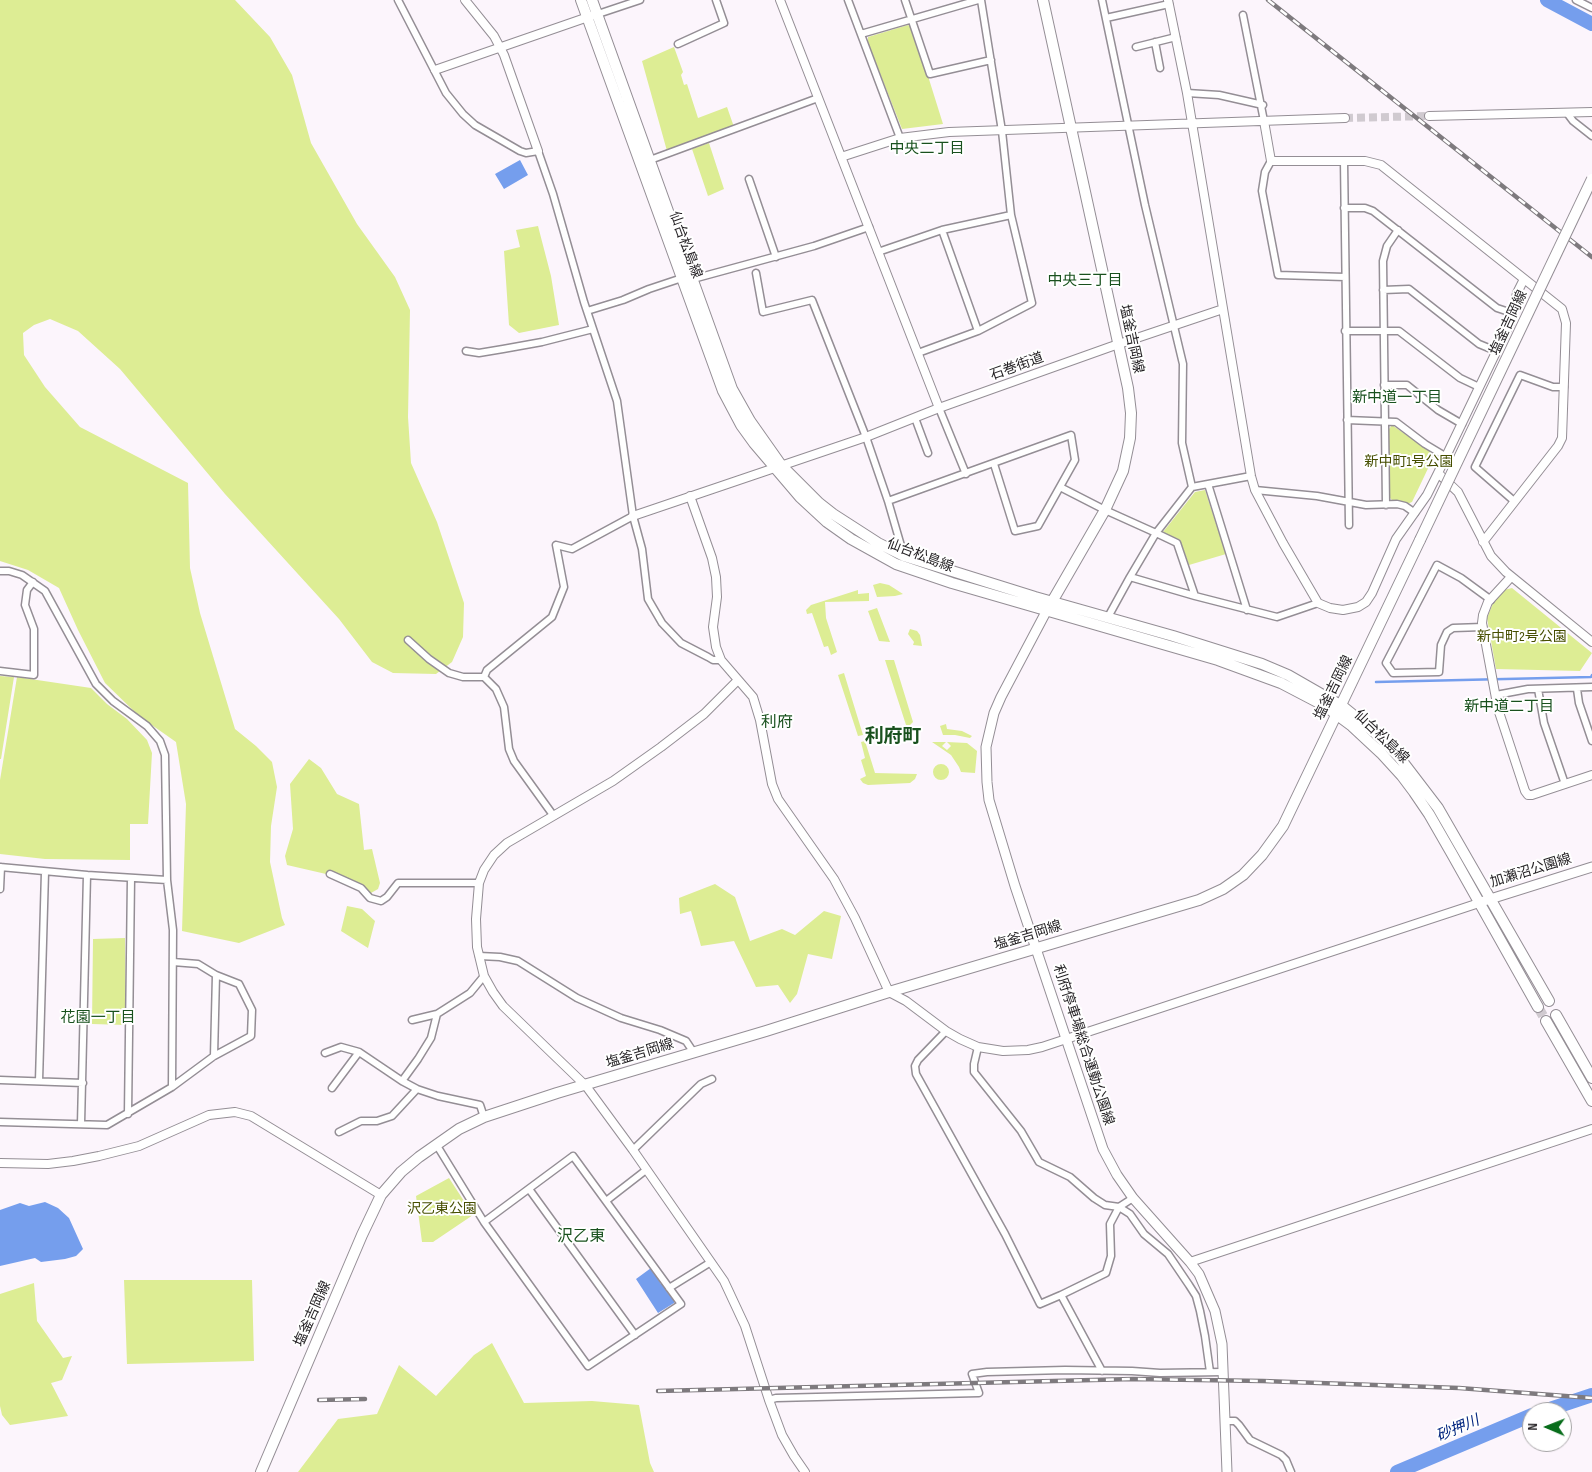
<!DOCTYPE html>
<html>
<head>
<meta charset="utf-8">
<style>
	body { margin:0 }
	#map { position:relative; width:1592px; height:1472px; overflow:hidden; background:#fcf5fc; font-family:"Sofia Sans Condensed",sans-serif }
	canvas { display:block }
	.north { position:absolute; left:1522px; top:1402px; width:50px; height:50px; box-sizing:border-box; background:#fff; border:1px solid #a7a5a7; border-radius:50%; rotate:271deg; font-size:14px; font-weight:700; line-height:20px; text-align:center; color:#221f22 }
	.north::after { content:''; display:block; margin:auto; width:18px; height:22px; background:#086d1b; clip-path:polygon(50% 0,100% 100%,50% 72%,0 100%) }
</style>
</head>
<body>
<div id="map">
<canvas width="1592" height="1472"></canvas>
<div class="north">N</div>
</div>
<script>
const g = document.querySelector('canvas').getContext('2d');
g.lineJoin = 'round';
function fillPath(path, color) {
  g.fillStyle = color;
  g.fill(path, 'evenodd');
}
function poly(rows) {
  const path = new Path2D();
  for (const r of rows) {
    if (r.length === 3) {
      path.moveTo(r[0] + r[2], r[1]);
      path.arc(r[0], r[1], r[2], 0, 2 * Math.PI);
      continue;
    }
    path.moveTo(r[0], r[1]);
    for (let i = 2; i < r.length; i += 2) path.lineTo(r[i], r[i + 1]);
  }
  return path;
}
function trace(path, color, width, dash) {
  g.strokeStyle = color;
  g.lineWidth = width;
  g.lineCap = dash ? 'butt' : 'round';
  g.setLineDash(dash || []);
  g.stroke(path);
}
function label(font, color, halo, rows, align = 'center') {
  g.font = font + ' "Sofia Sans Condensed","Noto Sans JP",sans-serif';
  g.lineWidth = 4;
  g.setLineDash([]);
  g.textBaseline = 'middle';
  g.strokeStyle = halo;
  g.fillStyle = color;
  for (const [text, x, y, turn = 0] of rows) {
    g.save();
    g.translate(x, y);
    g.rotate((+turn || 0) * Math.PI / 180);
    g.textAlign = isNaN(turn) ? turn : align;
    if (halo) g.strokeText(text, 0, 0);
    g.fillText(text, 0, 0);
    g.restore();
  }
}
fillPath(poly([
	[0,0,235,0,270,37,292,75,311,143,357,224,395,277,410,310,408,417,411,463,437,522,464,603,463,637,452,662,436,674,393,673,372,662,339,619,225,494,120,369,78,331,50,319,34,325,23,333,24,355,45,387,80,427,188,483,190,568,200,613,235,729,256,746,272,762,277,787,271,826,270,862,282,918,285,925,239,943,182,931,186,804,176,742,139,716,105,683,78,630,59,588,28,570,0,561],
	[908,25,913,28,943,124,902,129,868,43,868,37],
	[674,47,683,72,681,75,684,85,687,84,698,118,727,107,734,127,667,151,642,61],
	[709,143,724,189,708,196,692,149],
	[538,226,551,276,559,325,519,333,509,325,504,251,520,247,516,230],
	[1392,425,1432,453,1433,458,1412,502,1407,504,1393,501,1389,497,1389,429],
	[1205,490,1226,554,1189,565,1180,540,1163,532,1195,492],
	[880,583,889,585,903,594,895,596,877,597,873,585],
	[1512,588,1592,653,1580,671,1496,669,1487,618,1493,603,1504,590],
	[858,590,858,594,869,593,869,601,825,602,826,618,837,652,831,655,828,646,824,647,812,613,807,614,806,610,811,605],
	[877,608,890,642,879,641,868,611],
	[910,629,917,631,920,635,922,646,913,645,914,642,908,634],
	[885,660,894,660,913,722,909,726,910,727,907,728],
	[844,673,863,735,858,736,838,675],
	[0,676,14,677,1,759,0,759],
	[17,677,91,688,107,704,127,719,147,740,152,753,148,824,130,824,130,860,45,859,0,854,0,780],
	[946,724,947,729,962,731,972,736,970,738,955,735,943,735,940,726],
	[865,741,875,773,917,774,915,779,910,783,868,785,863,783,860,779,866,776,861,760,865,758,861,742],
	[932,742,946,742,942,746,947,750,951,746,947,742,967,743,977,751,975,773,961,772,959,767,951,755],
	[309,759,321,768,337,794,359,804,364,850,372,849,380,883,378,889,371,893,328,870,326,874,287,865,285,856,293,829,290,784],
	[941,772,8],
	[715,884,735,897,750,941,782,929,795,935,824,911,841,916,832,959,808,954,797,994,790,1003,778,985,756,987,734,941,701,946,691,911,680,914,679,898],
	[347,906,362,909,375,921,368,948,341,931],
	[125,938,126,1025,92,1024,93,939],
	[449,1178,473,1215,433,1242,422,1242,416,1196],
	[124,1280,252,1280,254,1361,127,1364],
	[34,1283,37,1321,63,1358,72,1356,62,1380,51,1383,68,1416,10,1425,2,1415,0,1406,0,1294],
	[492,1343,524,1403,592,1401,639,1405,650,1463,654,1472,298,1472,338,1419,377,1414,399,1365,436,1396,474,1355]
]), '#dded94');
fillPath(poly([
	[520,160,528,175,504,189,495,174],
	[45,1202,58,1208,69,1218,83,1249,76,1256,65,1259,41,1262,35,1258,0,1266,0,1210,20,1203,29,1206],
	[651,1268,661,1284,664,1284,675,1299,674,1303,658,1313,636,1279]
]), '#759eed');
trace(poly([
	[1376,682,1591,677,1592,675]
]), '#759eed', 2.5);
trace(poly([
	[1547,0,1592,24],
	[1541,1412,1592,1395],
	[1397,1472,1532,1415]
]), '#759eed', 14);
trace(poly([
	[1345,118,1429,116]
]), '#d0cad0', 8, [8, 4]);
trace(poly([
	[1538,1007,1546,1021]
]), '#d0cad0', 10, [10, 5]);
const minor = poly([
	[398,0,446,93,463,114,475,125,520,151,526,153,538,151,553,194,584,302,617,401,633,516,642,549,648,599,662,623,681,643,708,657,713,660,721,660],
	[848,0,900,138],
	[905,0,930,74,991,60],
	[1102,0,1145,205,1183,364,1182,443,1192,487,1251,476],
	[1576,0,1592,8],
	[598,14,640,0],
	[1243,15,1264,121],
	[1106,18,1169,4],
	[861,34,978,0],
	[1155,42,1160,68],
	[678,44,724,23,716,0],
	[1136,47,1176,37],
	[1187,93,1219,95,1263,105],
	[1567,113,1573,121,1592,136],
	[650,160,818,98],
	[1271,161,1265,172,1262,191,1278,275,1345,277],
	[1344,161,1349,525],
	[749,179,776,257],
	[1344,208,1365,208,1373,211,1497,308,1512,313],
	[942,230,978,331],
	[878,252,942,230,1011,215],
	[756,273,763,312,812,300,866,437,888,501,904,556],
	[693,279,814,246,869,227],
	[1383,290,1409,289,1479,344,1496,351],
	[587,311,623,300,649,289,682,278],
	[1345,331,1399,331,1460,378,1479,387],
	[466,351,479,353,503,349,542,342,593,329],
	[918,353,978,331,1032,303,1011,215,1002,131,981,0],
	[1384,385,1407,385,1438,410,1462,424],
	[939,408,966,474],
	[915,418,928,453],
	[1347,420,1396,422,1425,444,1445,456],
	[1208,484,1247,610],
	[1060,487,1105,510,1156,533,1192,487],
	[1255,490,1317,496,1366,505,1397,504,1405,506,1415,513],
	[888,501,1071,435,1075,460,1038,526,1015,531,994,464],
	[1514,501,1475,467,1520,375,1553,387,1564,387],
	[1386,505,1383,261,1387,246,1398,230],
	[0,571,9,571,22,575,45,591,96,684,113,701,147,726,160,741,165,755,167,880,173,930,172,1087],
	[1195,596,1177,543,1156,533,1130,577,1195,596,1277,617,1318,603],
	[1108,617,1130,577],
	[1483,627,1453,628,1447,632,1441,645,1439,672,1393,673,1386,663,1437,565,1461,578,1491,600],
	[408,640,429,659,449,673,463,677,484,677,496,689,504,707,509,749,514,761,553,815],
	[0,671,34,675,34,629,25,605,27,590,33,582],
	[484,677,487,670,552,617,564,587,556,545,572,549,633,516],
	[1538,689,1544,723,1565,784],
	[1577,689,1579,703,1592,741],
	[1496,695,1528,689,1592,687],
	[0,867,87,875,81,1124],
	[330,874,361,888,370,898,381,901,387,897,398,883,479,883],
	[87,875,167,880],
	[0,889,1,867],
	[479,956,500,957,518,961,577,998,621,1018,660,1030,686,1041,694,1053],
	[412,1020,437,1014,470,993,484,976],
	[946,1031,918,1060,915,1066,916,1074,1005,1234,1040,1304,1061,1295,1102,1371],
	[978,1047,974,1064,974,1072,1021,1131,1039,1162,1070,1177,1094,1198,1105,1205,1119,1207,1130,1214,1144,1234,1168,1254,1189,1285,1196,1296,1200,1311,1205,1336,1210,1372],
	[325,1053,341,1047,359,1052,402,1081,417,1089,438,1096,480,1105,484,1117],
	[214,1056,216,975],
	[0,1080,83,1083],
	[39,1081,45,872],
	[402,1081,418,1059,431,1038,437,1014],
	[332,1088,359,1052],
	[128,1114,131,878],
	[0,1122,107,1125,172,1087,214,1056,251,1036,252,1010,239,984,216,975,198,964,173,962],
	[339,1132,361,1121,377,1121,392,1116,417,1089],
	[436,1144,484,1222,588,1366,681,1304,573,1156,484,1222],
	[633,1150,701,1084,712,1079],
	[529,1189,635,1335],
	[606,1201,646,1170],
	[669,1288,711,1262],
	[1061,1295,1106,1273,1111,1256,1110,1224,1119,1207,1133,1198],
	[769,1400,776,1398,979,1393,972,1374,987,1372,1065,1370,1132,1371,1160,1373,1223,1372],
	[1225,1421,1235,1421,1239,1425,1250,1440,1281,1455,1286,1460,1291,1472]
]);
const tertiary = poly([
	[465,0,494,36,504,55,538,151],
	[780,0,939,408],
	[1168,0,1187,93,1251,476,1255,490,1283,543,1318,603,1330,608,1343,610,1358,607,1366,602,1372,593,1396,539,1427,495,1438,473,1510,323,1517,293,1524,279],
	[435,70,591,16],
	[1429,116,1592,112],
	[1264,121,1271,161,1365,161,1381,165,1562,309,1566,323,1562,438,1558,446,1483,542],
	[841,157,900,138,949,132,1345,118],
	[1438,473,1458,492,1491,556,1506,572,1592,642],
	[690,496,712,558,716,577,717,597,713,627,716,647,721,660,753,697,760,720,772,784,778,799,834,879,855,918,889,992,906,1001,946,1031,960,1039,978,1047,1003,1051,1028,1050,1042,1047,1479,903],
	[633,516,866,437,939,408,1110,347,1223,309],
	[1511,577,1488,602,1483,615,1482,623,1498,709,1525,791,1528,795,1532,795,1592,775],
	[738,680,704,714,661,747,613,781,507,843,494,855,484,870,479,883,476,919,477,947,484,976,493,992,503,1006,586,1086,633,1150,724,1281,745,1326,769,1400,782,1435,794,1456,805,1472],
	[0,1163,48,1164,73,1161,99,1156,139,1146,209,1115,235,1112,251,1116,381,1195],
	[1190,1262,1592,1129]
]);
const secondary = poly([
	[1047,610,1001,697,994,713,986,747,987,782,989,800,1015,886,1103,1149,1117,1175,1133,1198,1190,1262,1199,1274,1215,1311,1222,1344,1227,1472],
	[1484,901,1592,867]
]);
const primary = poly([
	[581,0,723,391,741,425,754,443,800,497,827,522,851,539,896,564,952,583,1218,660,1281,683,1325,706,1352,726,1381,753,1402,776,1414,792,1429,814,1452,854,1538,1007],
	[592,0,732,389,750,421,781,465,819,503,833,514,878,543,904,556,1035,597,1173,636,1262,664,1288,675,1342,706,1374,732,1399,757,1438,808,1549,1001],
	[1043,0,1128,388,1131,413,1130,438,1123,471,1105,510,1049,607],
	[1556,1015,1592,1078],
	[1546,1021,1592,1101],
	[261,1472,362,1235,381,1195,401,1172,419,1157,459,1129,484,1117,557,1093,766,1031,889,992,1199,900,1223,889,1243,875,1262,855,1283,826,1420,540]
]);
trace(minor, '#948e95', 9);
trace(tertiary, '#948e95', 10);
trace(secondary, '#948e95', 11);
trace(primary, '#948e95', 12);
trace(minor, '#fff', 6);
trace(tertiary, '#fff', 8);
trace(secondary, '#fff', 9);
trace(primary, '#fff', 10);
const rail = poly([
	[1268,0,1592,257],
	[658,1391,1133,1379,1263,1381,1459,1388,1592,1398],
	[319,1400,365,1399]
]);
trace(rail, '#7e7a7e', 4.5);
trace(rail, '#fff', 2.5, [8]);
const primaryBridge = poly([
	[1420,540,1592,179]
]);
trace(primaryBridge, '#948e95', 12, []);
trace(primaryBridge, '#fff', 10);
label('14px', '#221f22', '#fff', [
	["仙台松島線",685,245,70],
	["塩釜吉岡線",1509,323,-65],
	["塩釜吉岡線",1131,339,78],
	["石巻街道",1017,367,-20],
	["仙台松島線",920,556,21],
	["塩釜吉岡線",1334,688,-64],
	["仙台松島線",1381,737,44],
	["加瀬沼公園線",1531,871,-17],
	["塩釜吉岡線",1028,936,-17],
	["利府停車場総合運動公園線",1083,1045,72],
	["塩釜吉岡線",640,1054,-17],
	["塩釜吉岡線",313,1314,-66]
]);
label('14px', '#464e00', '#fff', [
	["新中町1号公園",1409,462],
	["新中町2号公園",1522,637],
	["沢乙東公園",442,1209]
]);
label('15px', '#19511e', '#fff', [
	["中央二丁目",927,149],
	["中央三丁目",1085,281],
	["新中道一丁目",1397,398],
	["新中道二丁目",1509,707],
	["花園一丁目",98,1018]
]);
label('italic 15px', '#00247e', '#fff', [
	["砂押川",1458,1429,-23]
]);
label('16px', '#19511e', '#fff', [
	["利府",777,723],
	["沢乙東",581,1237]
]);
label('bold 19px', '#19511e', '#fff', [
	["利府町",893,737]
]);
</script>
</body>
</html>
